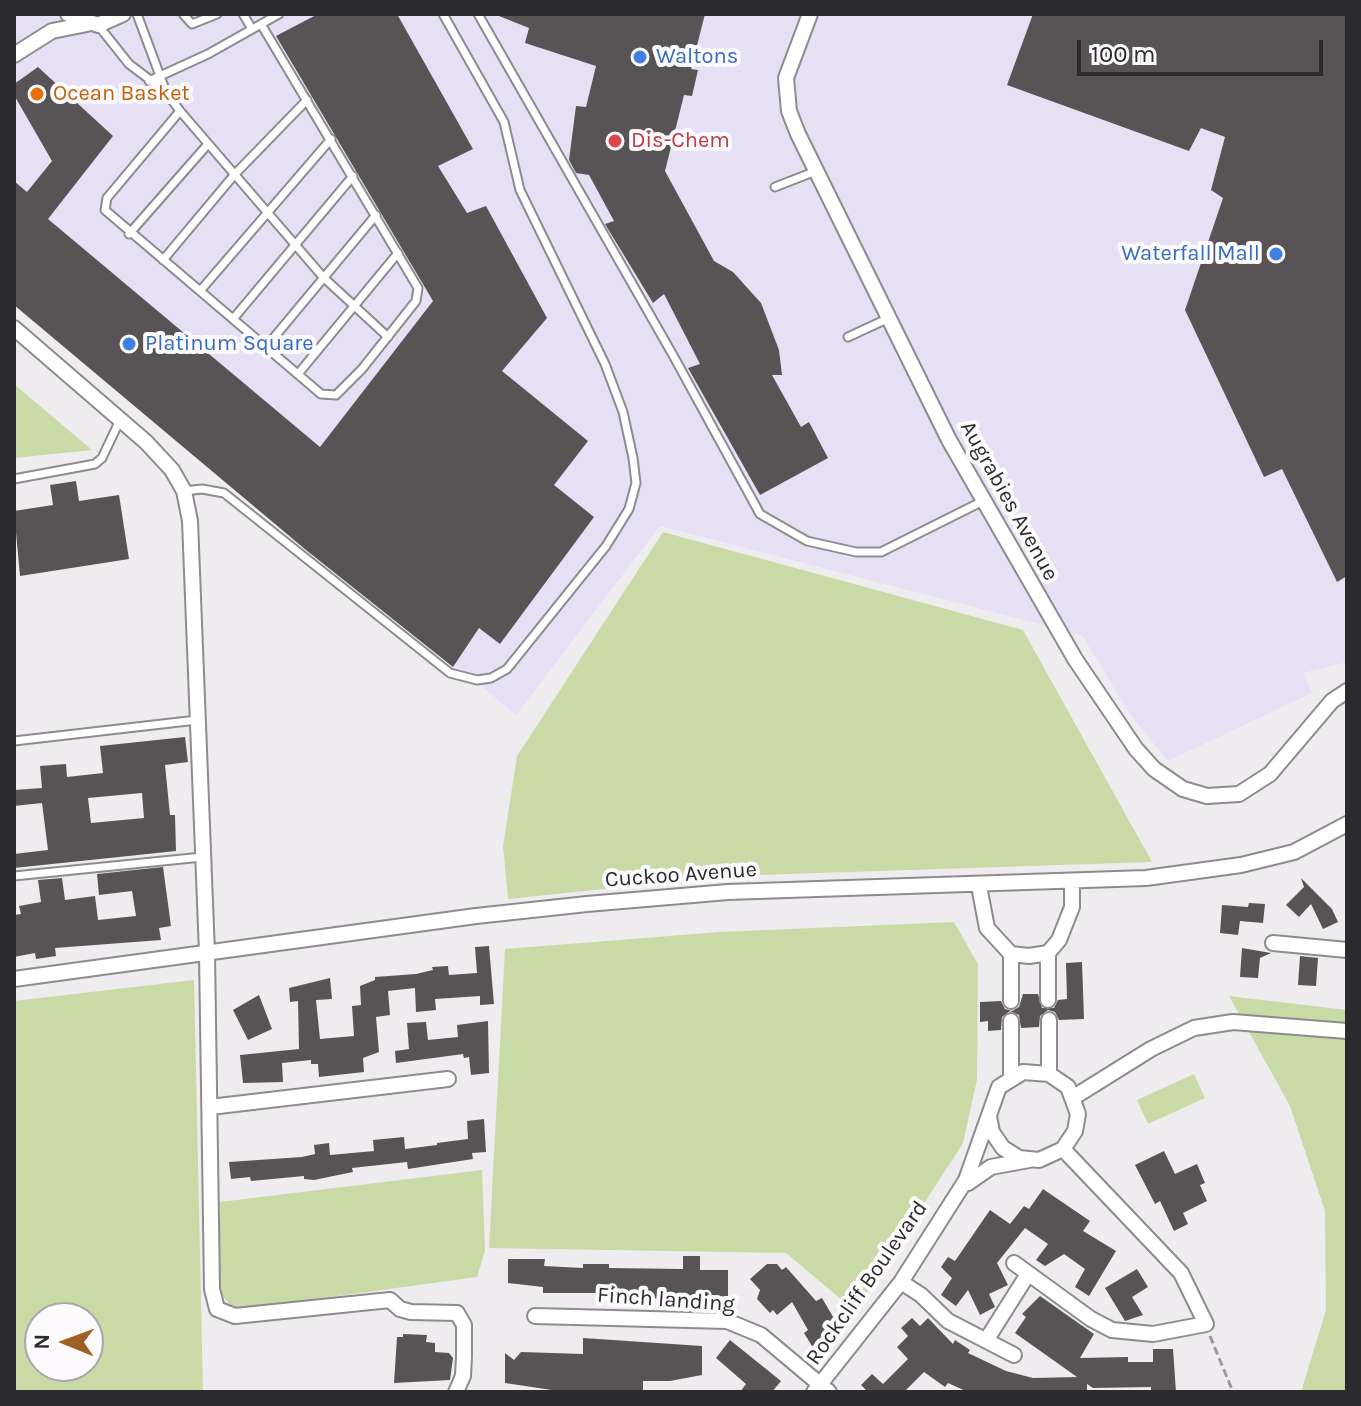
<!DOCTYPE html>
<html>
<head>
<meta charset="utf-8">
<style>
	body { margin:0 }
	#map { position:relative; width:1361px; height:1406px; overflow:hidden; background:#efecf0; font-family:Karla,sans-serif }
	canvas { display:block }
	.frame { position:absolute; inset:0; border:16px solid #2b2a2c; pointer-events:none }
	.north { position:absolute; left:24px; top:1302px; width:80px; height:80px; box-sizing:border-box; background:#fdfafe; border:2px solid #a9a7aa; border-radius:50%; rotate:271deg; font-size:22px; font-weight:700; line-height:32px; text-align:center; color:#2b2a2c }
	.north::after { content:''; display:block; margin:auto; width:28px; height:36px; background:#9e6026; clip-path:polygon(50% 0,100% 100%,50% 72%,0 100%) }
	.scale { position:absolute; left:1077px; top:40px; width:246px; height:36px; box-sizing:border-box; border:4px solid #2b2a2c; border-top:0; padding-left:10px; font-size:24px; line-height:28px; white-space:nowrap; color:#2b2a2c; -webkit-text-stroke:6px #fdfafe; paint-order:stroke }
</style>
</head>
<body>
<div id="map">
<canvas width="1361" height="1406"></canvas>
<div class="frame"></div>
<div class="north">N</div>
<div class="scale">100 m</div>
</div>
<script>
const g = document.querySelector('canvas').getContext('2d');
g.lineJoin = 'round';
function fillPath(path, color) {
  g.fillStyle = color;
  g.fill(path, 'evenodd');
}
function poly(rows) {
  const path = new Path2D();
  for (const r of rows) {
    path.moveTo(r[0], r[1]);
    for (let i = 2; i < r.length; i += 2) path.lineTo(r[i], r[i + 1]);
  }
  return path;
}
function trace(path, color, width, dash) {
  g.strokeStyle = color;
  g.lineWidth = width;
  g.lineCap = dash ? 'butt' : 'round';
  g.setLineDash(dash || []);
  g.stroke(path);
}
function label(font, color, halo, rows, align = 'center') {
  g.font = font + ' Karla,sans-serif';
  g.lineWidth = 8;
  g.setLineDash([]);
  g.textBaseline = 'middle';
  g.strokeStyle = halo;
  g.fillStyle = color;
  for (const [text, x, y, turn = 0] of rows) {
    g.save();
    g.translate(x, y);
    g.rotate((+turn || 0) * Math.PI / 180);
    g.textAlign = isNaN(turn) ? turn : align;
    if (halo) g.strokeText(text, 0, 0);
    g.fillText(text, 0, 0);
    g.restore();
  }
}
fillPath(poly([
	[14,14,1347,14,1347,662,1303,673,1312,693,1168,761,1129,713,1082,635,660,526,516,715,14,297]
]), '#e6e0f5');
fillPath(poly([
	[14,384,92,450,14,458],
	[663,532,1023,630,1152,862,728,876,508,899,503,846,517,756],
	[954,922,978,964,977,1080,963,1143,855,1311,786,1253,489,1248,505,949,720,932],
	[194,980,203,1392,14,1392,14,1001],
	[88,1318,88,1366,40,1366,40,1318],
	[1229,996,1347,1010,1347,1392,1301,1392,1326,1310,1325,1211,1290,1106],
	[1194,1074,1205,1098,1148,1124,1137,1100],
	[482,1170,485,1251,477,1277,235,1310,220,1293,220,1202]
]), '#cadaa7');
fillPath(poly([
	[318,14,397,14,473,149,438,166,467,213,486,206,547,318,502,371,588,441,554,485,594,517,500,644,479,628,453,667,306,550,14,305,14,181,27,192,52,161,14,95,14,84,38,67,113,136,48,219,320,447,433,301,276,36],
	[494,14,705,14,691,69,698,70,692,96,684,95,665,171,714,261,733,272,761,303,779,350,782,375,772,375,801,427,809,422,828,458,760,495,688,368,700,364,664,294,653,303,605,224,614,221,589,175,576,173,569,160,576,106,586,107,596,66,525,43,529,28],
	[1033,14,1347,14,1347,576,1337,582,1282,469,1264,477,1185,310,1223,198,1211,190,1225,137,1201,128,1189,151,1007,85],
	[76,481,79,501,119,495,129,559,20,576,14,511,53,505,50,485],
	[185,737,188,762,165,765,170,815,175,815,176,851,14,868,14,854,48,850,42,803,14,806,14,790,42,788,40,766,66,764,67,777,103,773,100,746],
	[142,793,144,818,91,823,88,798],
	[163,867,171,926,159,928,161,940,55,948,56,956,36,959,35,953,14,957,14,915,21,914,19,906,41,902,38,880,62,878,65,900,95,896,98,920,136,916,132,891,99,895,97,874],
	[1301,878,1332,909,1338,922,1323,929,1311,904,1299,917,1286,905,1304,887],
	[1249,903,1265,904,1263,923,1240,921,1238,935,1220,933,1222,905,1248,907],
	[489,946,494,1004,480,1005,480,996,435,999,436,1010,416,1012,415,988,388,991,390,1015,376,1017,379,1052,363,1058,364,1072,319,1077,318,1064,311,1064,311,1060,282,1063,283,1082,243,1083,240,1055,299,1049,298,1001,290,1002,289,988,330,978,332,999,316,1000,320,1039,354,1036,352,1006,361,1005,360,986,375,980,375,977,416,974,433,970,432,967,448,966,449,975,477,973,475,947],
	[1242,948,1271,953,1260,958,1258,978,1240,977],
	[1300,956,1318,958,1316,986,1298,985],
	[1082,962,1084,1019,1059,1020,1055,1012,1048,1010,1040,1016,1039,1027,1021,1028,1019,1015,1010,1011,1002,1017,1001,1030,988,1031,988,1021,980,1022,980,1002,1001,1001,1005,1009,1012,1011,1019,1007,1023,994,1038,994,1042,1008,1054,1008,1058,1000,1067,999,1066,963],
	[259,995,272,1029,248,1040,233,1010],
	[488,1021,489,1073,471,1075,469,1057,464,1058,463,1054,396,1063,395,1051,409,1049,407,1023,426,1022,428,1040,458,1037,457,1025],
	[484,1119,486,1152,472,1153,473,1159,408,1169,407,1162,352,1168,353,1172,314,1180,304,1179,304,1176,251,1181,250,1177,231,1179,229,1162,302,1157,315,1154,314,1145,329,1143,330,1155,374,1151,373,1140,404,1137,405,1149,437,1145,437,1143,468,1139,467,1121],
	[1164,1151,1175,1174,1197,1164,1205,1183,1200,1185,1207,1201,1183,1213,1188,1224,1174,1231,1160,1201,1155,1204,1135,1165],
	[1043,1189,1090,1221,1083,1231,1116,1251,1089,1296,1075,1287,1085,1269,1064,1254,1045,1266,1036,1260,1048,1244,1025,1228,997,1263,1008,1285,989,1294,995,1307,980,1315,968,1290,956,1306,941,1295,952,1278,941,1267,948,1257,955,1261,990,1210,1010,1224,1024,1206,1029,1209],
	[683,1256,700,1256,700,1270,728,1270,728,1296,669,1299,637,1298,635,1293,543,1293,543,1287,508,1283,508,1259,545,1259,544,1266,583,1268,583,1264,609,1264,609,1268,683,1269],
	[767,1264,777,1264,782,1270,786,1267,816,1301,822,1298,839,1327,812,1346,804,1333,808,1330,792,1302,777,1315,773,1310,770,1313,757,1299,760,1290,750,1279],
	[1137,1269,1148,1287,1132,1297,1143,1315,1125,1321,1105,1288],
	[1040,1296,1094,1334,1080,1358,1128,1357,1128,1362,1153,1362,1153,1349,1173,1349,1176,1392,1151,1392,1151,1387,1093,1388,1087,1384,1087,1392,968,1392,948,1383,945,1387,924,1372,904,1392,868,1392,861,1385,872,1374,883,1384,908,1359,897,1347,908,1336,901,1328,912,1318,920,1326,928,1318,953,1344,955,1340,970,1350,968,1353,1006,1371,1033,1378,1077,1377,1015,1333,1026,1317,1022,1314],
	[403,1334,427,1335,426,1342,435,1343,435,1352,449,1353,453,1358,450,1380,394,1383,397,1337,403,1337],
	[583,1338,702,1346,702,1375,670,1381,643,1381,643,1392,565,1392,505,1383,505,1353,514,1360,521,1352,583,1354],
	[730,1340,781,1381,772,1392,740,1392,746,1384,716,1358]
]), '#585456');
const service = poly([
	[137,14,166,92,180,111,323,277,388,337],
	[183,14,192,24,217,14],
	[243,14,252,29],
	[478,14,674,357,760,514,807,541,856,552,881,552,983,501],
	[98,25,129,64,166,92],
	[149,81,208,54,279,14],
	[180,111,107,198,105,210,321,394,336,395,362,369,416,301,418,288,261,24],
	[775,187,816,171],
	[129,234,208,144],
	[163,260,235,174,307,100],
	[200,291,331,139],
	[233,319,353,176],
	[848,337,889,318],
	[266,347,376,215],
	[298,374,398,253],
	[14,479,95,464,102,458,120,420],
	[184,491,202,489,224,493,450,673,477,680,491,678,507,669,606,546,629,509,636,483,633,458,623,412,605,364,520,190,504,122,443,14],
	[14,741,197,720],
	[14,876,202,857]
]);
const minor = poly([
	[68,14,98,25,123,14],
	[810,14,786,78,789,111,798,134,949,440,1075,659,1136,749,1154,769,1183,789,1207,796,1239,794,1270,774,1332,701,1347,691],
	[14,55,52,31,87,24],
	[14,328,146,442,172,470,184,491,190,521,207,953,212,1289,217,1309,235,1316,390,1300,400,1309,411,1312,457,1313,464,1325,464,1356,463,1376,456,1392],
	[979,886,987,928,1011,954,1029,956,1048,953,1059,940,1072,907,1072,882],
	[1273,943,1347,950],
	[1048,953,1048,1000],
	[14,979,476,916,587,904,728,892,1146,878,1241,865,1294,852,1347,824],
	[1011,1001,1011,954],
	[1049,1020,1049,1074],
	[1011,1077,1011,1021],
	[1074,1097,1151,1049,1194,1028,1233,1022,1347,1031],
	[210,1107,448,1079],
	[968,1183,991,1167,1029,1160],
	[1014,1263,1091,1319,1112,1330,1153,1334,1206,1324,1181,1273,1063,1149],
	[901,1282,921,1295,948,1321,1014,1355],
	[535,1316,727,1321,761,1335,829,1392],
	[987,1339,1028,1274],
	[814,1392,901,1282,966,1180,999,1087,1023,1072,1049,1074,1068,1087,1078,1114,1075,1131,1063,1149,1039,1160,1019,1158,1003,1148,992,1132,989,1116]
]);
trace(service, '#8e8b8f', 11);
trace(minor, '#8e8b8f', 18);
trace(poly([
	[1210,1336,1233,1392]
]), '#9b999c', 3, [8, 4]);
trace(service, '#fff', 7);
trace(minor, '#fff', 14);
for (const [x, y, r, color] of [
	[640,57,8,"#3f7fe0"],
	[37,94,8,"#e8710a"],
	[615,141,8,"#e0444e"],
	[1276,254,8,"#3f7fe0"],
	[129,344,8,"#3f7fe0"]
]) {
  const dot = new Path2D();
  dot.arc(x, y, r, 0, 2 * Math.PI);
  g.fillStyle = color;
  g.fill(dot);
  trace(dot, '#fdfafe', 3);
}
label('22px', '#366cbe', '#fdfafe', [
	["Waltons",656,57],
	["Waterfall Mall",1260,254,"right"],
	["Platinum Square",145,344]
], 'left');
label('22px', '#c56008', '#fdfafe', [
	["Ocean Basket",53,94]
], 'left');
label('22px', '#be3a42', '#fdfafe', [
	["Dis-Chem",631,141]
], 'left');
label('22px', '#2b2a2c', '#fdfafe', [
	["Augrabies Avenue",1009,501,61],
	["Cuckoo Avenue",681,875,-4],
	["Rockcliff Boulevard",867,1283,-55],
	["Finch landing",666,1300,4]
]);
</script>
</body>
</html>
